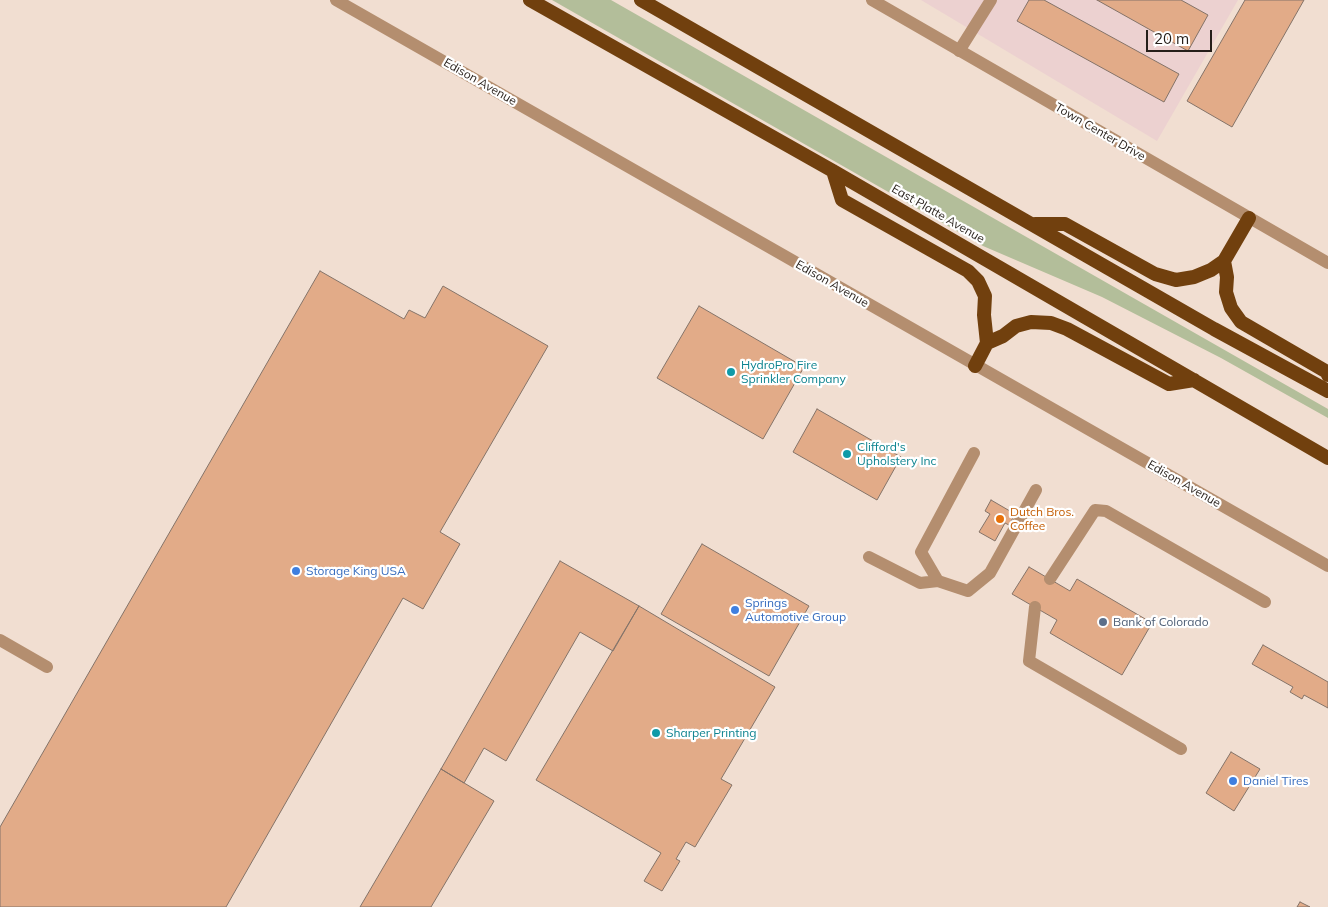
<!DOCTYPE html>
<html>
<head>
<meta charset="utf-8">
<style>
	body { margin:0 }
	#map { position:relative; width:1328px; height:907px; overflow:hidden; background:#f1ded1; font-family:Mulish,sans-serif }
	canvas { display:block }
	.scale { position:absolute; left:1146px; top:30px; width:66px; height:22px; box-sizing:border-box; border:2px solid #251e19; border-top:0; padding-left:6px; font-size:15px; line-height:18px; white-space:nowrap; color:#251e19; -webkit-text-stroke:4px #fff; paint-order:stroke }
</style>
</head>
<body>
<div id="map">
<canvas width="1328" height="907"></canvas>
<div class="scale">20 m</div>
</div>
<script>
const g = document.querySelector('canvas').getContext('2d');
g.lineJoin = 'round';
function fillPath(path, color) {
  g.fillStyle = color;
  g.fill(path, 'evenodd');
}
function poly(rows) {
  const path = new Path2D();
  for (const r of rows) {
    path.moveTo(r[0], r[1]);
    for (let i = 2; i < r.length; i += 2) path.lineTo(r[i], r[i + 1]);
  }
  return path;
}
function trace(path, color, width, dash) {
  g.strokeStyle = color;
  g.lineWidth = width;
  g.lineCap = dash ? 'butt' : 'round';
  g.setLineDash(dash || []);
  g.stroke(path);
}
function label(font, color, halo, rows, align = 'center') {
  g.font = font + ' Mulish,sans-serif';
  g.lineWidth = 4.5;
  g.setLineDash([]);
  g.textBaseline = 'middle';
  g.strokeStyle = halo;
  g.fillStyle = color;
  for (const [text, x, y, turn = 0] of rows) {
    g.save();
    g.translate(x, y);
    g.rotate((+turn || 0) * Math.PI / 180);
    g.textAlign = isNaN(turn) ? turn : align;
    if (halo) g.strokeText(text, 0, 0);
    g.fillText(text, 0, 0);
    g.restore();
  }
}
fillPath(poly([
	[921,0,1238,0,1157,141]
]), '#ecd1d0');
fillPath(poly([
	[552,0,611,0,1328,409,1328,418,1221,358,1102,297,983,246]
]), '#b3be9a');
const building = poly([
	[1029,0,1044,0,1179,74,1164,102,1017,21,1029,0],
	[1097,0,1181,0,1208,15,1188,51,1097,0],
	[1245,0,1304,0,1232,127,1187,101,1245,0],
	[320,271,404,319,409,310,425,318,443,286,548,346,440,532,460,544,423,609,403,598,226,907,0,907,0,827,320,271],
	[699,306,804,367,763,439,657,378,699,306],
	[817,409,901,457,877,500,793,452,817,409],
	[991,500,1015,514,1009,525,1005,523,995,541,979,532,990,514,985,511,991,500],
	[702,544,809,606,769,676,661,614,702,544],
	[560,561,639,606,613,651,580,632,506,761,484,748,464,783,441,769,560,561],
	[1029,567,1070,591,1077,579,1152,623,1122,675,1050,633,1057,620,1012,594,1029,567],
	[639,606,775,687,721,779,732,785,695,847,686,842,676,859,680,861,662,891,644,881,661,853,536,780,639,606],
	[1263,645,1328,682,1328,708,1304,695,1302,699,1290,692,1293,687,1252,664,1263,645],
	[1231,752,1260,769,1234,811,1206,793,1231,752],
	[441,769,494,801,431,907,360,907,441,769],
	[1300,902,1310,907,1297,907,1300,902]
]);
fillPath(building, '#e2ab88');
trace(building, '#847368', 1);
trace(poly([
	[959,51,991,0],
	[974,453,921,552,938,581,968,591,990,573,1036,490],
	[869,557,920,583,938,581],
	[1050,579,1095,510,1106,511,1265,602],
	[1035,607,1029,661,1181,749]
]), '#b48e6f', 12);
trace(poly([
	[336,0,1328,566],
	[872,0,1328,263],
	[0,640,47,667]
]), '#b48e6f', 12);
trace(poly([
	[530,0,833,171,1328,458],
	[641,0,1214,329,1328,391],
	[833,171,842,200,968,271,978,281,985,296,984,315,987,343,975,366],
	[1035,224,1065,224,1155,274,1176,280,1194,277,1211,270,1224,261,1249,218],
	[1224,261,1227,277,1226,292,1231,308,1241,322,1327,372,1328,375],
	[987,343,1003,336,1016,326,1031,322,1051,323,1067,329,1169,384,1194,380]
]), '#71400e', 14);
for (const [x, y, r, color] of [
	[731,372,5,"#0f9aa8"],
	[847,454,5,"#0f9aa8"],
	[1000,519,5,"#e8710a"],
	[296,571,5,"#3f7fe0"],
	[735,610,5,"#3f7fe0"],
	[1103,622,5,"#5c6f8a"],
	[656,733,5,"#0f9aa8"],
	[1233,781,5,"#3f7fe0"]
]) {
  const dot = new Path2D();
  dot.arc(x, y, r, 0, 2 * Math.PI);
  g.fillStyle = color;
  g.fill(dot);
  trace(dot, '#fff', 2);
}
label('12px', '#251e19', '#fff', [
	["Edison Avenue",480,82,30],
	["Town Center Drive",1100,132,30],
	["East Platte Avenue",938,214,30],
	["Edison Avenue",832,284,30],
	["Edison Avenue",1184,484,30]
]);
label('12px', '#0d838f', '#fff', [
	["HydroPro Fire",741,365],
	["Sprinkler Company",741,379],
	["Clifford's",857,447],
	["Upholstery Inc",857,461],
	["Sharper Printing",666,733]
], 'left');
label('12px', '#c56008', '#fff', [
	["Dutch Bros.",1010,512],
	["Coffee",1010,526]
], 'left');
label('12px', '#366cbe', '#fff', [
	["Storage King USA",306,571],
	["Springs",745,603],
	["Automotive Group",745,617],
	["Daniel Tires",1243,781]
], 'left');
label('12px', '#4e5e75', '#fff', [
	["Bank of Colorado",1113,622]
], 'left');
</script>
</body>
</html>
